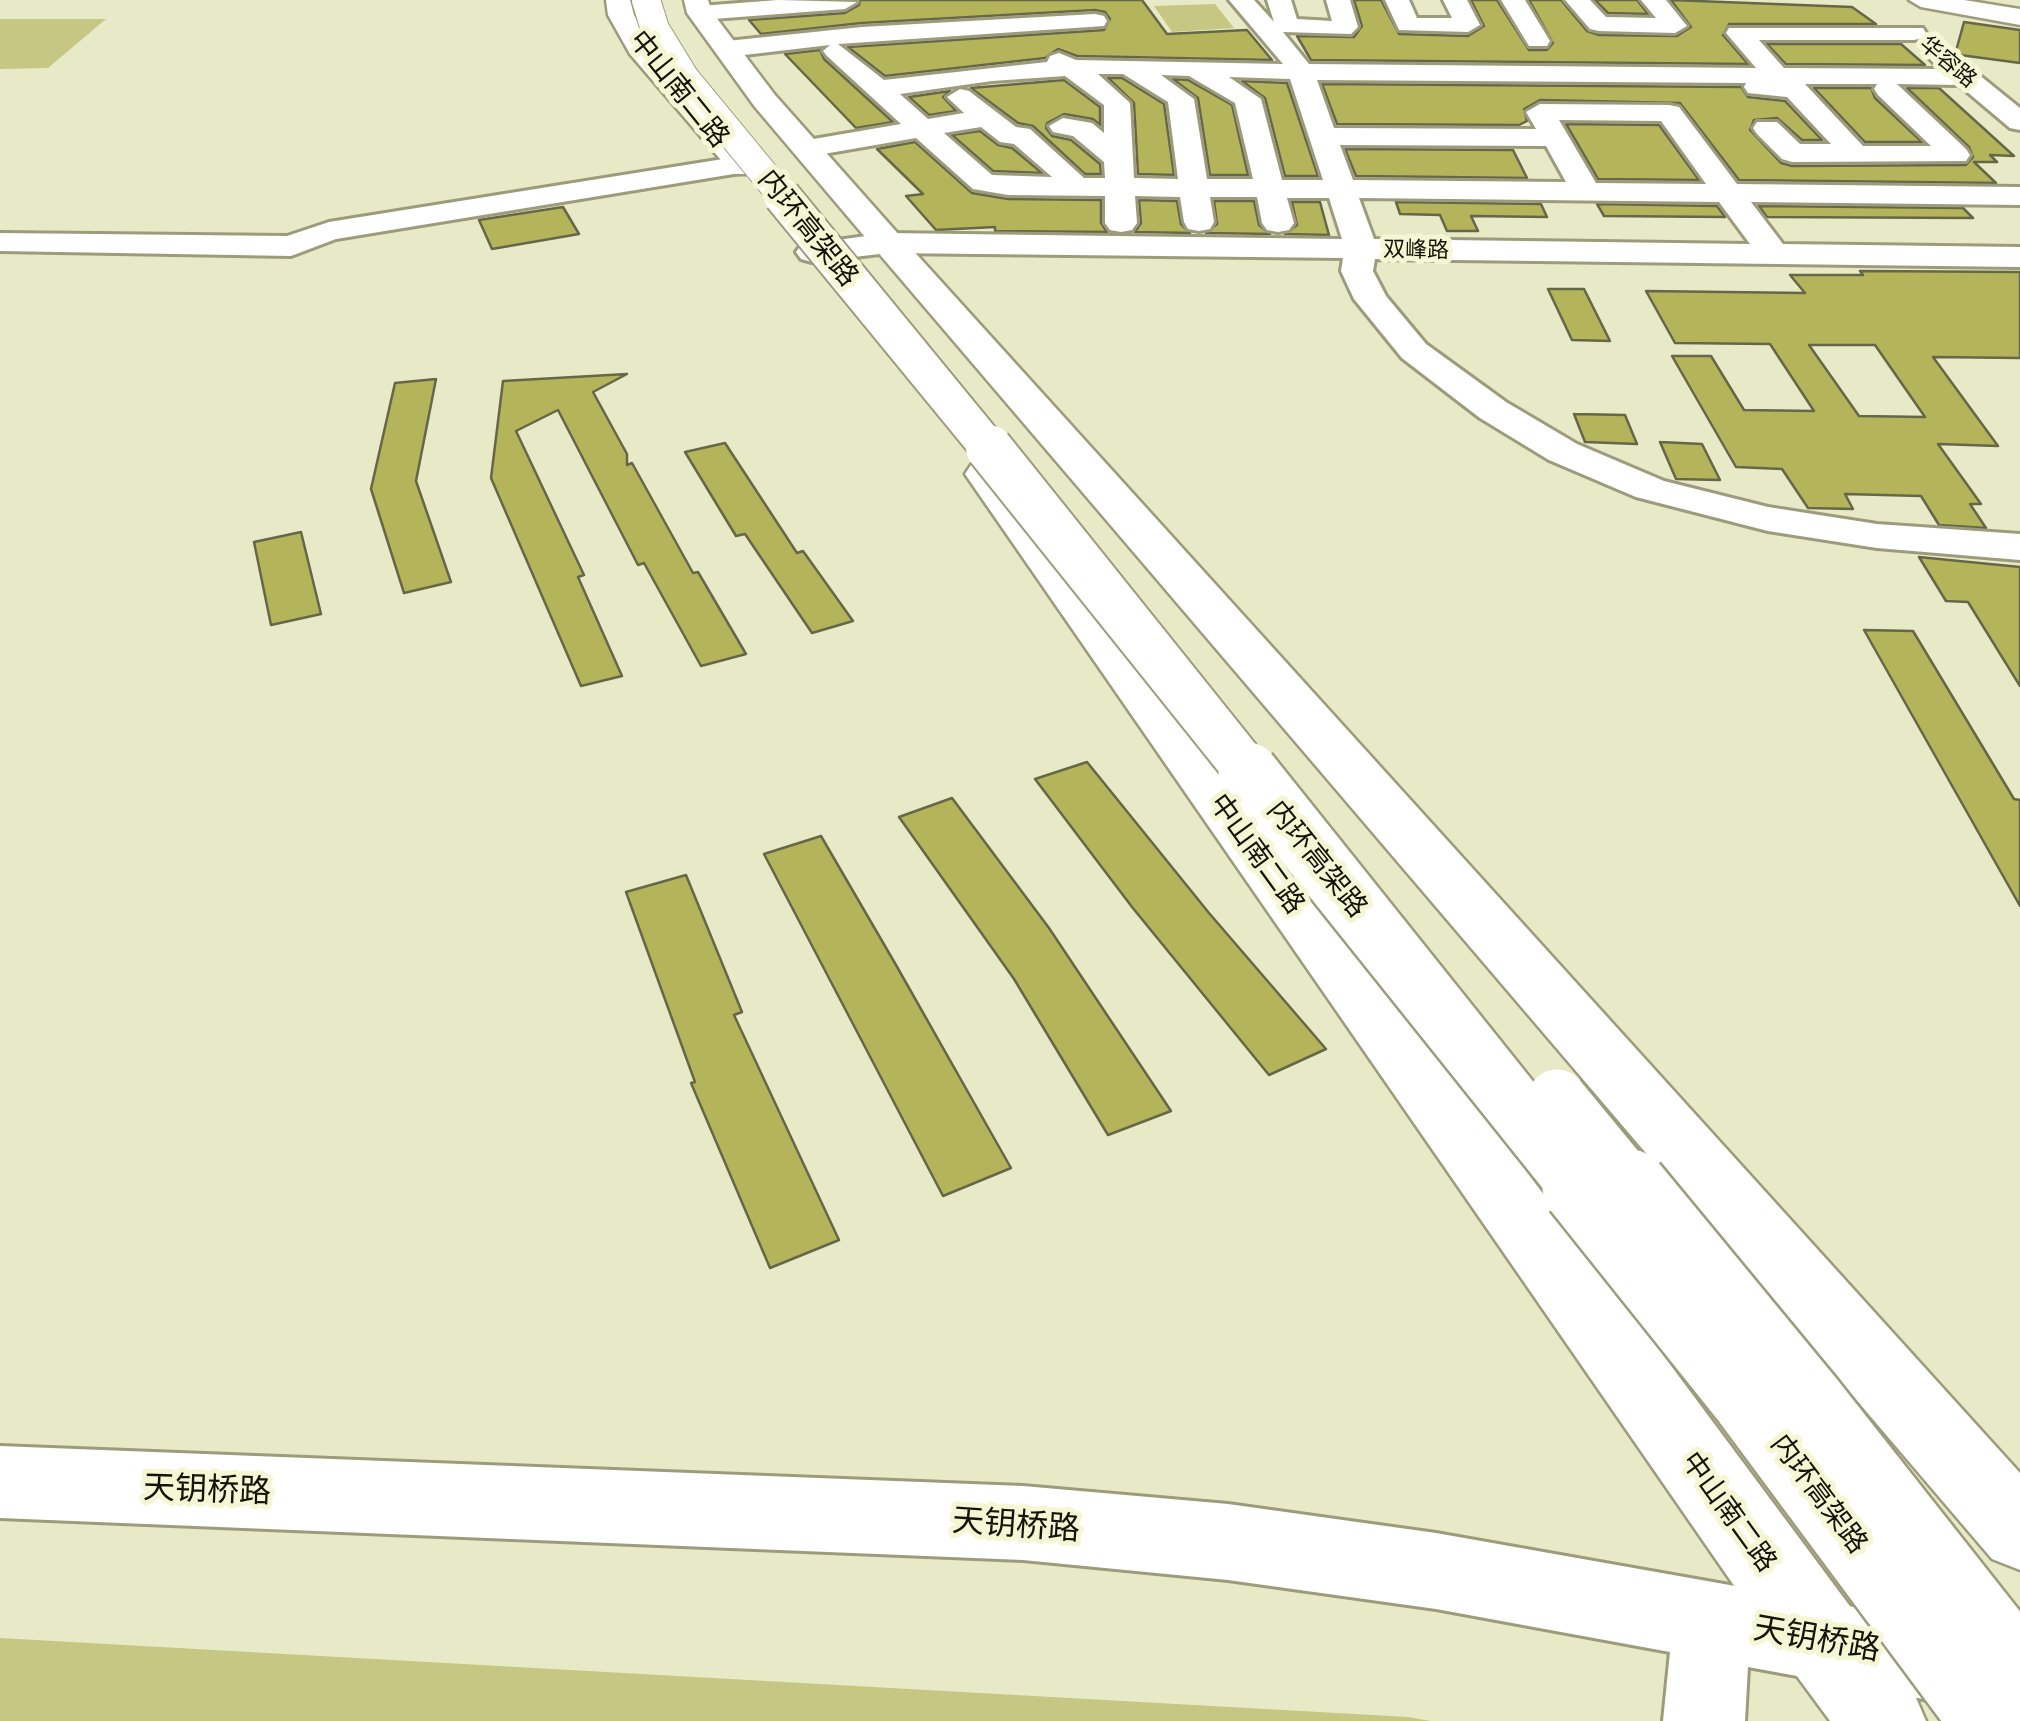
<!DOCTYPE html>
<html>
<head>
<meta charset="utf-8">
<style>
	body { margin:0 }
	canvas { display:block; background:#e8e9c6 }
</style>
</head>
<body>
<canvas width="2020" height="1721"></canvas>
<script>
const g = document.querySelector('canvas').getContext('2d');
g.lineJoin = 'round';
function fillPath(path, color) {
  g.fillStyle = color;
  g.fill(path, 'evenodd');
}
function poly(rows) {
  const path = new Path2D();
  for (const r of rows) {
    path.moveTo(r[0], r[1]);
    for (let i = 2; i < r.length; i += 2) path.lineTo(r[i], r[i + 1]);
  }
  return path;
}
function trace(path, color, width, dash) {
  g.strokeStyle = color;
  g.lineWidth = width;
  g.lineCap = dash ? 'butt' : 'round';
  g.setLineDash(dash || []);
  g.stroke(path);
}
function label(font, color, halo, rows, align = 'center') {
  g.font = font + ' "Playfair Display","Noto Sans SC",serif';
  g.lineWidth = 10;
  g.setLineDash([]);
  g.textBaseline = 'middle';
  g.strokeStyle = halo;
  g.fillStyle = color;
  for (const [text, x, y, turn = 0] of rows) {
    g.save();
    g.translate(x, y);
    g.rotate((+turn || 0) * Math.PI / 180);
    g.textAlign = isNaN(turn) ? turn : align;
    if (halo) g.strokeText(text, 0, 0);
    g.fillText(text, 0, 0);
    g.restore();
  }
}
fillPath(poly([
	[1215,4,1234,28,1172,32,1154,6],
	[0,19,106,19,48,68,0,69],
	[0,1638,1408,1717,1431,1721,0,1721]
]), '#c6c783');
const building = poly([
	[860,0,1142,0,1167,34,1247,30,1272,60,1077,56,1058,49,1045,58,885,76,848,47,1104,30,1110,19,1105,12,1095,10,862,23,761,34,749,20,845,13,859,5,860,0],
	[1354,0,1381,0,1399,34,1468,36,1484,26,1471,0,1497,0,1529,50,1547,50,1553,43,1529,0,1561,0,1587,31,1599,35,1677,36,1691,27,1671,0,1852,7,1876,24,1729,24,1723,35,1748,64,1311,60,1297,36,1354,37,1362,26,1354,0],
	[1595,0,1637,0,1648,14,1608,13,1595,0],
	[1964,22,2020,30,2020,63,1960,55,1956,51,1964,22],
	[1767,44,1901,44,1925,65,1786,64,1767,44],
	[820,50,824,59,893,122,856,128,785,54,820,50],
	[1108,78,1122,78,1164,104,1174,175,1138,174,1134,103,1108,78],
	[1173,79,1188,80,1232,105,1248,175,1210,175,1198,98,1173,79],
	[1064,80,1100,107,1100,125,1093,119,1064,114,1047,123,1046,128,1052,136,1071,140,1100,164,1101,174,1085,174,1033,126,1018,123,971,88,1064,80],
	[1242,81,1287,83,1318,176,1285,176,1265,98,1242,81],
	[1322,84,1741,87,1748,97,1785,101,1822,140,1802,140,1777,118,1754,120,1750,130,1781,163,1792,166,1966,165,1973,157,1969,147,1907,88,1939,88,2014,156,1990,155,1997,162,1974,162,1996,183,1739,180,1680,103,1540,100,1524,109,1527,121,1519,125,1337,124,1322,84],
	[1814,88,1871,88,1875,98,1922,142,1865,142,1814,88],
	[950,91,943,97,956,111,929,115,909,97,950,91],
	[1566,124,1659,125,1699,180,1598,179,1566,124],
	[980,131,998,145,1012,148,1042,173,993,171,952,135,980,131],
	[915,142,972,193,1008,199,1101,200,1101,223,1107,232,995,231,995,227,936,230,906,196,923,194,877,149,915,142],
	[1345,149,1513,150,1527,178,1356,176,1345,149],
	[1139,200,1177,201,1181,224,1190,233,1135,232,1141,223,1139,200],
	[1214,201,1254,201,1259,225,1270,234,1206,233,1217,224,1214,201],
	[1292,202,1320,202,1329,235,1285,234,1297,225,1292,202],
	[1396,202,1541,204,1547,217,1471,216,1478,231,1447,231,1440,215,1400,214,1396,202],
	[1597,204,1717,206,1725,217,1604,216,1597,204],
	[1759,206,1963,208,1973,218,1767,217,1759,206],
	[563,207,579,234,492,249,479,220,563,207],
	[1860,271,2020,272,2020,358,1933,357,1998,446,1938,444,1981,504,1970,504,1986,528,1939,525,1921,496,1845,494,1853,509,1808,508,1782,469,1736,467,1672,356,1711,356,1744,410,1814,411,1770,344,1675,343,1646,291,1805,293,1790,275,1863,275,1860,271],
	[1809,345,1875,345,1925,417,1859,416,1809,345],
	[1548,289,1584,289,1610,341,1572,340,1548,289],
	[627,374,593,392,627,454,627,465,632,463,693,573,698,572,746,654,701,666,644,563,638,565,558,410,516,431,584,575,578,577,622,676,581,686,491,478,503,381,627,374],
	[436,379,416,481,451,582,404,593,371,489,395,383,436,379],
	[1574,414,1625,415,1637,444,1585,442,1574,414],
	[1660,442,1702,444,1720,480,1676,479,1660,442],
	[725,443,797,553,803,551,853,621,812,633,745,534,736,536,685,452,725,443],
	[301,532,321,614,271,625,254,542,301,532],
	[1919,557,2020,567,2020,686,1968,602,1946,601,1919,557],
	[1864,630,1913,631,2014,799,2020,800,2020,906,1864,630],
	[1087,762,1209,913,1326,1049,1269,1075,1132,907,1035,779,1087,762],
	[952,798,1049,928,1171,1111,1108,1135,1014,979,899,817,952,798],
	[821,836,896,965,1011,1168,943,1196,764,854,821,836],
	[686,875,742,1012,734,1015,839,1240,770,1268,691,1083,695,1082,626,892,686,875]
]);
fillPath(building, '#b4b45a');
trace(building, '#666748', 2.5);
const minor = poly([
	[778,0,857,2,845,9,700,20,688,13,700,6,778,0],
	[1229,0,1254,0,1274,22,1267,0,1291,0,1297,19,1332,21,1326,0,1350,0,1358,27,1351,34,1283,32,1309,64,1756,68,1726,33,1729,28,1923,28,1926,33,1923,38,1914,40,1759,40,1784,68,1940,69,1925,54,1938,46,1947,49,2020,108,2020,130,2010,128,1959,85,1897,84,1966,149,1970,155,1966,161,1792,162,1782,159,1757,134,1753,128,1757,122,1777,122,1800,144,1831,144,1787,97,1748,93,1744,87,1746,83,1317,80,1334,128,1536,129,1526,112,1540,104,1669,105,1679,107,1737,184,2020,187,2020,205,1751,202,1783,244,2020,247,2020,267,1375,259,1373,271,1386,296,1426,344,1506,402,1577,444,1664,481,1768,507,1877,524,2020,534,2020,560,1877,548,1768,531,1636,497,1549,460,1480,418,1402,358,1354,299,1341,271,1343,258,888,253,812,262,801,259,796,252,801,245,888,233,1342,239,1329,198,1287,198,1294,223,1289,230,1278,232,1267,230,1262,223,1257,197,1210,197,1214,222,1210,229,1199,231,1188,229,1184,222,1180,197,1135,196,1137,223,1132,230,1121,232,1110,230,1105,223,1105,196,1008,195,973,189,916,138,806,157,796,154,792,148,796,142,901,124,827,56,823,51,830,45,727,57,714,49,727,41,862,27,1095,14,1104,16,1107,21,1104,26,838,44,884,80,1047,62,1050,56,1059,53,1076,60,1283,64,1229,0],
	[1098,74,1123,74,1168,102,1178,179,1134,178,1130,103,1098,74],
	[1161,75,1189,76,1235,103,1253,179,1207,179,1194,99,1161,75],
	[1065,76,1104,105,1104,133,1092,123,1063,118,1049,126,1053,132,1073,136,1104,162,1105,178,1084,178,1030,129,1016,127,969,91,960,89,947,97,964,113,928,119,900,94,992,81,1065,76],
	[1229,77,1290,79,1323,180,1282,180,1261,99,1229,77],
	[1805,84,1877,84,1874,89,1878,95,1931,146,1863,146,1805,84],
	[1559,120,1661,121,1706,184,1596,183,1559,120],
	[981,127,1000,142,1014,144,1052,177,992,175,944,133,981,127],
	[1340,145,1546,146,1566,182,1353,180,1340,145],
	[1359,198,1719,202,1750,244,1374,239,1359,198],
	[1385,0,1409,0,1417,18,1452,18,1443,0,1467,0,1480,25,1468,32,1399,30,1385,0],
	[1501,0,1525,0,1550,41,1547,46,1529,46,1501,0],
	[1565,0,1590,0,1606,17,1656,18,1641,0,1666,0,1687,26,1675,33,1599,31,1590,29,1565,0],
	[742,156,752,159,757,165,752,171,336,239,291,256,0,251,0,233,287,236,329,222,742,156],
	[0,1446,1023,1486,1228,1504,1436,1533,1961,1626,1989,1638,2001,1666,1989,1694,1961,1706,1748,1667,1745,1721,1663,1721,1670,1652,1436,1609,1228,1580,1023,1560,0,1518,0,1446]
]);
const major = poly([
	[606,0,630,0,634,15,650,45,755,162,759,168,755,174,733,174,630,54,608,15,606,0],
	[684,0,708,0,712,12,775,95,900,236,2020,1473,2020,1570,1992,1559,876,250,755,107,687,13,684,0],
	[1909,0,1964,0,2020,9,2020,25,1921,7,1909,0],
	[986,462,1001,465,1913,1691,1926,1721,1830,1721,1791,1668,965,474,971,465,986,462]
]);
trace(minor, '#9c9c7c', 6);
trace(major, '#9c9c7c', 5);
fillPath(minor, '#fff');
fillPath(major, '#fff');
const highwayBridgeFar4 = poly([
	[646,0,655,29,685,78,784,198]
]);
const highwayBridgeFar3 = poly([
	[782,196,991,451]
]);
const highwayBridgeFar2 = poly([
	[989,448,1250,774]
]);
const highwayBridgeFar1 = poly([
	[1248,772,1582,1190],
	[1557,1099,1632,1190]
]);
const highwayBridge = poly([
	[1580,1187,1746,1395,1988,1721],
	[1630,1187,1808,1403,2020,1672]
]);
trace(highwayBridgeFar4, '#9c9c7c', 30, []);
trace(highwayBridgeFar3, '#9c9c7c', 40, []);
trace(highwayBridgeFar2, '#9c9c7c', 50, []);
trace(highwayBridgeFar1, '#9c9c7c', 64, []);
trace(highwayBridge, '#9c9c7c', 80, []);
trace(highwayBridgeFar4, '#fff', 28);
trace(highwayBridgeFar3, '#fff', 36);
trace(highwayBridgeFar2, '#fff', 46);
trace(highwayBridgeFar1, '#fff', 59);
trace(highwayBridge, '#fff', 75);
label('22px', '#131307', '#f5f6d3', [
	["华容路",1948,62,40],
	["双峰路",1416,250,1]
]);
label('28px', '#131307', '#f5f6d3', [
	["中山南二路",679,89,51],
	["内环高架路",808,228,51],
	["中山南二路",1257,854,54],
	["内环高架路",1317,859,51],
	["内环高架路",1819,1494,53],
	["中山南二路",1729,1512,54]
]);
label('32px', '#131307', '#f5f6d3', [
	["天钥桥路",207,1490,2],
	["天钥桥路",1016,1525,4],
	["天钥桥路",1817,1639,10]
]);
</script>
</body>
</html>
